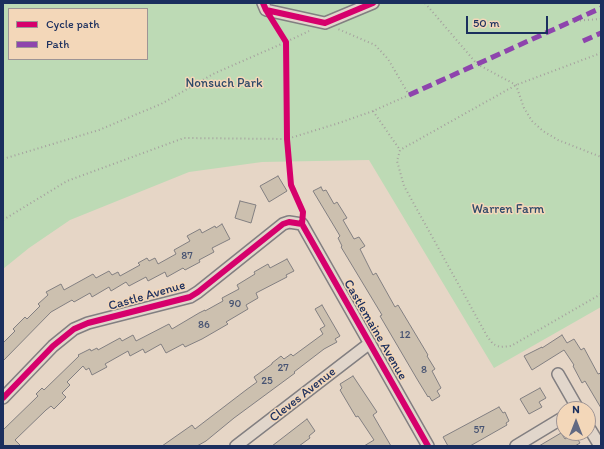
<!DOCTYPE html>
<html>
<head>
<meta charset="utf-8">
<style>
	body { margin:0 }
	#map { position:relative; width:604px; height:449px; overflow:hidden; background:#e6d6c6; font-family:Itim,sans-serif }
	canvas { display:block }
	.frame { position:absolute; inset:0; border:4px solid #1b2f5e; pointer-events:none }
	.legend { position:absolute; left:8px; top:8px; width:140px; height:52px; box-sizing:border-box; background:#f3d7b9; border:1px solid #9d9495; margin:0; padding:5px 7px; list-style:none; font-size:12px; color:#1b2f5e }
	.legend li { display:flex; align-items:center; gap:8px; height:20px }
	.legend b { width:20px; border:1px solid #9d9495 }
	.north { position:absolute; left:556px; top:401px; width:40px; height:40px; box-sizing:border-box; background:#f3d7b9; border:1px solid #9d9495; border-radius:50%; rotate:0deg; font-size:11px; font-weight:700; line-height:16px; text-align:center; color:#1b2f5e }
	.north::after { content:''; display:block; margin:auto; width:14px; height:18px; background:#626982; clip-path:polygon(50% 0,100% 100%,50% 72%,0 100%) }
	.scale { position:absolute; left:466px; top:16px; width:82px; height:18px; box-sizing:border-box; border:2px solid #1b2f5e; border-top:0; padding-left:5px; font-size:12px; line-height:14px; white-space:nowrap; color:#1b2f5e; -webkit-text-stroke:3px #f3d7b9; paint-order:stroke }
</style>
</head>
<body>
<div id="map">
<canvas width="604" height="449"></canvas>
<div class="frame"></div>
<ul class="legend">
<li><b style="height:5px;background:#d6006c"></b>Cycle path</li>
<li><b style="height:5px;background:#8e44ad"></b>Path</li>
</ul>
<div class="north">N</div>
<div class="scale">50 m</div>
</div>
<script>
const g = document.querySelector('canvas').getContext('2d');
g.lineJoin = 'round';
function fillPath(path, color) {
  g.fillStyle = color;
  g.fill(path, 'evenodd');
}
function poly(rows) {
  const path = new Path2D();
  for (const r of rows) {
    path.moveTo(r[0], r[1]);
    for (let i = 2; i < r.length; i += 2) path.lineTo(r[i], r[i + 1]);
  }
  return path;
}
function trace(path, color, width, dash) {
  g.strokeStyle = color;
  g.lineWidth = width;
  g.lineCap = dash ? 'butt' : 'round';
  g.setLineDash(dash || []);
  g.stroke(path);
}
function label(font, color, halo, rows, align = 'center') {
  g.font = font + ' Itim,sans-serif';
  g.lineWidth = 3;
  g.setLineDash([]);
  g.textBaseline = 'middle';
  g.strokeStyle = halo;
  g.fillStyle = color;
  for (const [text, x, y, turn = 0] of rows) {
    g.save();
    g.translate(x, y);
    g.rotate((+turn || 0) * Math.PI / 180);
    g.textAlign = isNaN(turn) ? turn : align;
    if (halo) g.strokeText(text, 0, 0);
    g.fillText(text, 0, 0);
    g.restore();
  }
}
fillPath(poly([
	[3,3,601,3,601,307,494,368,369,160,262,162,189,172,70,220,29,248,3,269],
	[9,9,147,9,147,59,9,59]
]), '#bddab5');
const building = poly([
	[278,176,287,191,269,202,260,186,278,176],
	[321,187,323,191,326,190,334,204,337,202,347,218,343,220,354,239,359,237,365,246,360,249,373,275,376,273,395,307,398,305,428,355,427,356,435,369,432,371,441,388,437,391,440,396,432,401,429,396,428,397,417,379,380,316,382,315,341,247,342,246,338,238,340,236,313,191,321,187],
	[240,201,256,205,251,223,235,218,240,201],
	[222,224,230,239,212,248,214,252,199,260,200,262,185,270,183,268,167,277,165,272,148,281,146,277,129,286,126,282,111,291,109,287,92,297,90,293,74,302,72,300,51,312,3,361,3,343,15,331,13,329,25,317,27,319,40,306,38,304,48,295,46,292,61,284,64,290,93,274,96,278,109,271,112,275,118,272,120,276,140,265,138,263,147,258,149,261,155,258,158,264,176,254,174,250,190,241,187,236,200,229,202,233,215,226,216,228,222,224],
	[287,259,294,271,286,275,287,277,256,293,258,298,246,305,248,309,226,322,228,324,202,339,185,347,183,344,166,353,161,344,145,353,143,349,130,356,128,351,105,364,107,367,92,375,89,368,86,370,83,366,67,382,70,385,62,393,66,397,54,409,51,406,46,410,15,440,21,446,3,446,3,430,38,396,36,394,42,388,44,390,79,356,78,355,90,349,91,351,97,348,98,350,120,338,122,341,133,335,136,341,169,324,172,329,199,313,205,310,205,311,223,301,222,298,239,289,237,285,255,274,254,272,268,264,270,268,287,259],
	[322,305,340,336,335,339,337,342,324,349,294,372,295,373,234,418,206,441,197,446,162,446,192,425,195,429,246,390,257,382,254,377,272,364,272,363,281,356,284,359,291,354,293,356,323,334,320,329,325,326,315,309,322,305],
	[562,335,567,343,574,339,581,350,584,348,598,374,601,373,601,408,585,381,582,383,573,366,574,365,564,350,532,370,524,356,542,347,542,348,562,335],
	[353,376,377,412,373,415,391,446,364,446,374,440,358,416,356,417,340,390,342,388,340,384,353,376],
	[540,388,546,398,539,402,542,407,529,414,520,399,540,388],
	[499,407,503,413,505,412,509,421,506,423,507,425,470,446,448,446,443,437,499,407],
	[307,419,315,431,309,436,310,438,299,446,272,446,307,419],
	[561,433,565,439,574,433,580,443,575,446,539,446,561,433]
]);
fillPath(building, '#ccc0af');
trace(building, '#827f81', 1);
const street = poly([
	[263,3,266,10,325,23,373,3],
	[558,374,578,409],
	[3,398,53,346,74,329,88,323,190,297,198,292,283,224,289,222,302,224,428,446],
	[588,426,600,446],
	[236,446,370,343],
	[516,446,564,417]
]);
trace(street, '#827f81', 14);
trace(poly([
	[425,3,477,64,516,85,524,108,532,121,543,131,558,140,601,157],
	[572,21,601,19],
	[601,53,516,85,400,150,397,161,404,186,487,336,493,344,500,347,511,346,601,294],
	[373,111,400,150],
	[3,159,99,130,161,104,213,74,286,42,309,31],
	[3,220,67,181,184,138,287,139,339,123,373,111,409,95,388,59,375,45,338,29]
]), '#a5a09e', 2, [1, 3]);
trace(street, '#e1d6cb', 11);
trace(poly([
	[583,41,601,33],
	[409,95,601,8]
]), '#8e44ad', 5, [10, 5]);
trace(poly([
	[263,3,266,10,325,23,373,3],
	[266,10,286,42,287,139,291,185,303,212,302,224],
	[302,224,428,446],
	[3,398,53,346,74,329,88,323,190,297,198,292,283,224,289,222,302,224]
]), '#d6006c', 6);
label('11px', '#475372', null, [
	["87",187,256],
	["90",235,304],
	["86",204,325],
	["12",405,335],
	["27",283,368],
	["8",424,370],
	["25",267,381],
	["57",479,430]
]);
label('13px', '#2e4969', '#f3d7b9', [
	["Nonsuch Park",224,84],
	["Warren Farm",508,210]
]);
label('13px', '#1b2f5e', '#f3d7b9', [
	["Castle Avenue",147,296,-16],
	["Castlemaine Avenue",375,330,60],
	["Cleves Avenue",303,395,-38]
]);
</script>
</body>
</html>
